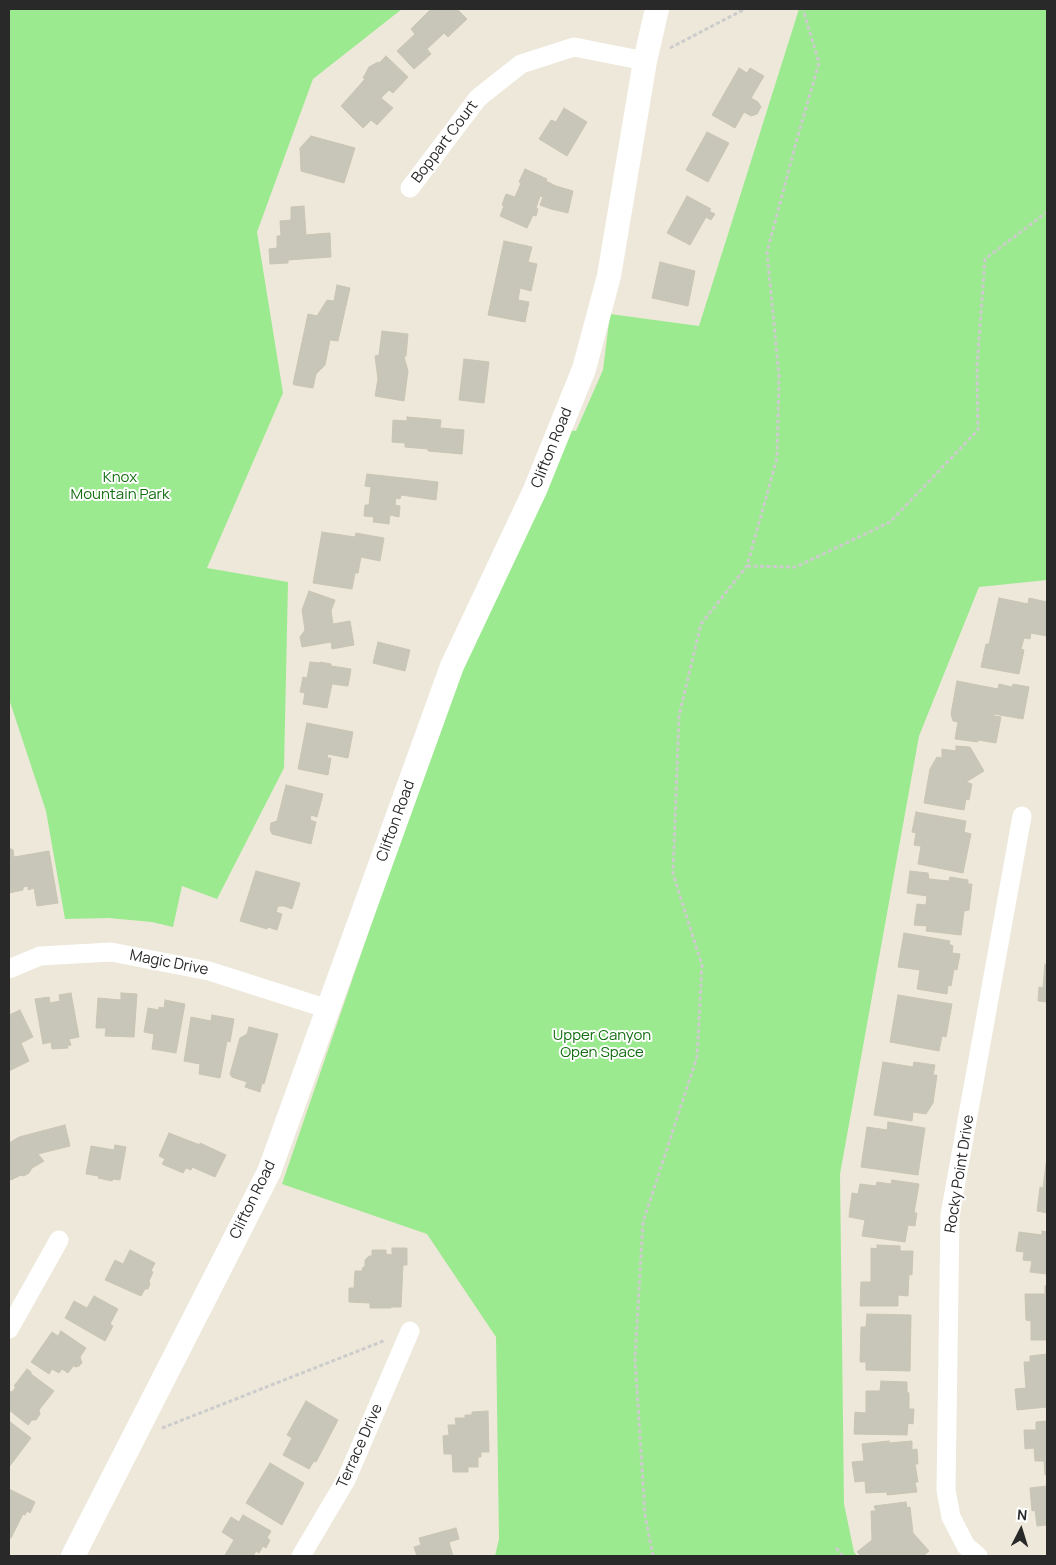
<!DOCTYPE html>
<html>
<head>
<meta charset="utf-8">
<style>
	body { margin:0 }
	#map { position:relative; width:1056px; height:1565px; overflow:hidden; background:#ede8d9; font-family:Manrope,sans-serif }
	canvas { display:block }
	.frame { position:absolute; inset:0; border:10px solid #292929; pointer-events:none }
	.north { position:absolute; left:996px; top:1505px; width:50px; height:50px; -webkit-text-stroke:4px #fff; paint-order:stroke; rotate:5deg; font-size:14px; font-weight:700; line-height:20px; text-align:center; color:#292929 }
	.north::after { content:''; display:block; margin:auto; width:18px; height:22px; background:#292929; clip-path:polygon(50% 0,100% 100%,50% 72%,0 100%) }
</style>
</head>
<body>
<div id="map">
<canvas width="1056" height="1565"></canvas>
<div class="frame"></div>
<div class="north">N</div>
</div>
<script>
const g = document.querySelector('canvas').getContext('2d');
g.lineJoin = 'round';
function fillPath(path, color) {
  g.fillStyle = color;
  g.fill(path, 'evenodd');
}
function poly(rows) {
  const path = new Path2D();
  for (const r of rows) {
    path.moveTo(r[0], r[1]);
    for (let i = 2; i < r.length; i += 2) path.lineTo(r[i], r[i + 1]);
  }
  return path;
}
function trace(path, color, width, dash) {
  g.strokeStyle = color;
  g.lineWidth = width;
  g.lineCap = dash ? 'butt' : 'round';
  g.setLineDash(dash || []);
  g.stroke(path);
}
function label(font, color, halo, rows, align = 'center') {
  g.font = font + ' Manrope,sans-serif';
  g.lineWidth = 4;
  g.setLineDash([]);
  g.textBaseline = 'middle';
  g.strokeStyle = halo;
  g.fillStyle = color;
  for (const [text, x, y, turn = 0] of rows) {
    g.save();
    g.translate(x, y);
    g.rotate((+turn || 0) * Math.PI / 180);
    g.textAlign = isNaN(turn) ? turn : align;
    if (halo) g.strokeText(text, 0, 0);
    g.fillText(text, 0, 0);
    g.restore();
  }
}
fillPath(poly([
	[9,9,402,9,313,79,257,232,283,393,207,568,288,582,284,768,217,899,182,886,173,927,152,922,109,918,65,919,46,811,9,699],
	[799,9,1047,9,1047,580,979,587,919,736,840,1174,844,1504,854,1552,857,1556,495,1556,499,1539,496,1337,427,1234,282,1184,404,829,461,673,560,429,576,431,603,370,610,314,699,326]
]), '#9cea8f');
const building = poly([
	[431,9,457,9,467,19,448,37,444,33,427,49,431,54,414,69,397,51,415,34,411,29,431,9],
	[386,56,408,77,393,93,389,90,381,98,393,108,377,125,371,120,363,128,341,106,365,79,363,78,369,67,378,62,379,63,386,56],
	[739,68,747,73,750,68,764,76,751,98,758,102,761,107,757,114,751,116,744,112,735,128,712,115,739,68],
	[564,108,587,122,567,156,539,139,551,120,556,122,564,108],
	[707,132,729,143,708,182,686,170,707,132],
	[311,136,355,148,344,183,301,171,300,148,311,136],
	[525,169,547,179,546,181,556,186,573,191,568,213,551,209,540,205,543,197,540,196,536,208,538,209,536,216,533,215,527,228,500,216,504,206,502,205,506,194,515,197,521,183,519,182,525,169],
	[687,196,711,209,709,211,715,214,711,220,706,217,690,245,667,233,687,196],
	[304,206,306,235,330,233,331,257,288,260,288,263,270,264,269,249,277,248,277,236,281,236,280,221,291,220,291,207,304,206],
	[504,241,532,247,528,262,537,264,531,291,520,288,518,300,529,302,525,322,488,315,504,241],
	[660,262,695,271,688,306,652,298,660,262],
	[337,285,350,288,338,341,330,340,325,365,316,374,313,388,295,385,293,384,308,314,317,316,327,300,334,301,337,285],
	[382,331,408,334,406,356,404,357,408,371,404,401,375,396,378,379,375,356,379,355,382,331],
	[464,359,489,362,484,403,459,400,464,359],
	[407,417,441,420,440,428,464,430,462,454,428,451,428,449,405,447,405,443,392,442,393,420,407,421,407,417],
	[367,474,438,482,436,500,401,495,400,499,396,498,395,505,400,506,399,517,390,515,389,524,373,522,374,517,364,516,365,505,369,505,371,487,365,486,367,474],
	[322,532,355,537,356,533,384,538,380,561,361,557,358,573,355,573,352,589,313,583,322,532],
	[309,591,335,600,331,611,333,624,350,621,354,645,332,649,331,642,302,647,300,637,305,630,302,610,309,591],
	[999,598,1028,604,1029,598,1047,602,1047,636,1031,633,1030,639,1024,638,1021,649,1024,650,1019,674,981,667,986,644,989,644,999,598],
	[378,642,410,650,405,671,373,663,378,642],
	[310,662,320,663,320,662,331,664,331,666,351,669,348,686,332,684,327,708,303,704,305,693,300,692,303,677,307,678,310,662],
	[957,681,998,689,999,684,1012,687,1013,684,1029,687,1023,719,994,714,994,716,1001,717,996,743,978,740,978,742,955,739,958,722,953,721,951,714,957,681],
	[307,723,353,732,348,758,328,754,327,758,331,758,328,775,298,769,307,723],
	[956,746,970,747,984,771,966,782,972,784,969,800,966,799,964,810,924,803,930,769,937,757,942,758,942,749,956,751,956,746],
	[286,785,323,794,317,817,311,815,310,820,316,822,311,844,272,834,270,829,271,823,277,821,286,785],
	[916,812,966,821,964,832,971,834,963,873,918,864,921,846,914,845,916,833,912,832,916,812],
	[9,848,13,850,14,857,49,851,58,903,37,906,34,888,28,890,28,886,23,887,23,890,9,893,9,848],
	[256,871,300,883,292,909,284,906,278,906,276,912,282,914,277,930,268,927,267,929,240,921,256,871],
	[910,871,928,873,929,879,949,881,950,877,968,880,968,884,972,884,969,910,964,911,961,935,926,931,927,926,914,925,917,904,926,905,927,896,907,893,910,871],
	[904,933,950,941,949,944,953,946,952,953,960,954,957,970,954,969,951,986,948,985,947,994,917,989,920,970,898,967,904,933],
	[1045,964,1047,965,1047,1002,1038,1001,1039,987,1043,988,1045,964],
	[71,993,79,1037,69,1039,71,1045,67,1046,68,1048,52,1049,51,1042,43,1044,35,999,49,997,50,1003,60,1001,59,995,71,993],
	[121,993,137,994,134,1037,105,1036,106,1028,96,1028,98,998,121,1000,121,993],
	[898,995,952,1004,946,1037,942,1036,939,1051,890,1042,898,995],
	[165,1000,185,1004,176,1053,152,1049,154,1034,144,1032,148,1008,159,1010,159,1007,164,1008,165,1000],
	[20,1010,33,1037,21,1043,29,1061,9,1071,9,1015,20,1010],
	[212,1015,234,1019,230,1042,227,1041,220,1078,199,1074,200,1064,184,1061,191,1017,211,1021,212,1015],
	[249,1027,278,1034,264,1084,262,1083,260,1092,245,1087,247,1082,232,1077,230,1074,240,1038,247,1034,249,1027],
	[883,1062,913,1067,914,1062,935,1065,933,1075,937,1075,933,1103,926,1114,913,1112,912,1121,874,1115,883,1062],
	[888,1122,925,1128,918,1175,861,1167,867,1127,887,1130,888,1122],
	[65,1125,70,1146,38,1154,44,1161,32,1168,29,1173,24,1176,21,1175,11,1180,9,1177,9,1143,19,1137,65,1125],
	[169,1133,200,1145,200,1143,226,1155,215,1177,192,1167,191,1170,186,1168,183,1173,162,1164,165,1159,159,1156,169,1133],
	[115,1145,126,1147,120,1180,113,1179,112,1181,98,1178,99,1176,86,1174,91,1146,114,1150,115,1145],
	[1046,1164,1047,1165,1047,1213,1037,1211,1040,1187,1043,1188,1046,1164],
	[892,1180,919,1184,914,1213,917,1213,915,1226,908,1225,905,1242,862,1236,865,1220,849,1217,852,1193,858,1194,860,1184,876,1186,877,1182,891,1184,892,1180],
	[1042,1231,1047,1232,1047,1274,1030,1272,1032,1261,1023,1260,1024,1252,1016,1251,1019,1232,1042,1235,1042,1231],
	[877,1245,900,1246,900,1251,913,1251,912,1275,909,1274,908,1296,898,1295,898,1306,860,1306,861,1282,871,1282,871,1248,877,1249,877,1245],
	[392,1248,407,1248,407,1265,403,1265,401,1307,391,1307,391,1308,370,1308,370,1303,349,1302,349,1288,354,1288,355,1271,362,1271,363,1267,365,1267,365,1260,369,1256,372,1256,372,1250,386,1250,386,1254,392,1255,392,1248],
	[130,1250,155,1263,151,1271,153,1272,149,1281,150,1284,148,1289,145,1289,141,1296,105,1280,115,1260,123,1264,130,1250],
	[1045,1286,1047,1286,1047,1340,1031,1340,1031,1321,1026,1320,1025,1294,1045,1294,1045,1286],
	[94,1296,118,1309,110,1324,113,1326,105,1341,65,1318,74,1301,87,1308,94,1296],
	[867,1314,911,1315,910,1371,866,1370,866,1362,860,1362,861,1327,866,1327,867,1314],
	[61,1331,86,1348,80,1357,82,1363,79,1366,75,1367,74,1365,68,1373,62,1369,59,1373,52,1369,49,1374,31,1362,52,1332,58,1336,61,1331],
	[1047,1354,1047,1407,1017,1410,1015,1389,1026,1388,1024,1362,1030,1362,1030,1356,1047,1354],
	[27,1369,31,1372,31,1374,54,1391,39,1410,40,1414,36,1420,32,1420,28,1425,9,1410,9,1391,12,1392,16,1387,14,1386,27,1369],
	[881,1381,907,1382,907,1392,909,1393,909,1409,914,1409,913,1424,908,1423,907,1435,854,1434,855,1412,866,1413,866,1391,880,1391,881,1381],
	[306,1401,338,1420,316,1462,314,1461,309,1469,283,1455,292,1438,287,1435,306,1401],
	[488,1411,489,1452,481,1452,481,1457,478,1457,478,1467,468,1467,468,1472,453,1472,452,1454,444,1454,443,1436,449,1435,448,1425,456,1425,455,1418,465,1418,465,1415,472,1415,472,1412,488,1411],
	[9,1421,31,1438,9,1467,9,1421],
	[1047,1421,1047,1474,1045,1475,1044,1461,1035,1461,1034,1448,1025,1449,1024,1430,1036,1430,1036,1422,1047,1421],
	[889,1441,889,1443,912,1441,912,1450,917,1449,918,1464,915,1464,918,1482,915,1482,917,1492,887,1495,887,1492,866,1493,865,1481,855,1482,852,1462,864,1461,862,1444,889,1441],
	[270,1463,304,1483,282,1525,246,1503,270,1463],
	[1047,1486,1047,1525,1037,1526,1035,1510,1032,1511,1030,1488,1047,1486],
	[9,1489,35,1502,30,1513,27,1511,25,1515,23,1514,11,1538,9,1537,9,1489],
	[906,1502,907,1508,910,1507,913,1533,929,1551,923,1556,861,1556,857,1552,872,1540,871,1511,876,1511,874,1506,906,1502],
	[243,1515,271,1531,267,1538,270,1540,266,1548,263,1546,259,1553,256,1551,253,1556,226,1556,225,1555,234,1540,222,1532,231,1517,239,1522,243,1515],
	[456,1528,459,1539,449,1542,453,1556,417,1556,414,1547,421,1545,419,1538,456,1528]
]);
fillPath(building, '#c8c5b9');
trace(building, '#c9c5b3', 1);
trace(poly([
	[670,48,745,9],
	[747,566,796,567,890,522,978,430,977,366,985,259,1047,212],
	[162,1428,386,1340],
	[836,1548,843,1556],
	[653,1556,645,1515,635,1358,643,1222,697,1057,702,965,673,874,679,716,701,624,747,566,777,458,779,376,767,252,797,139,819,63,803,9]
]), '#ccc', 3, [4, 2.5]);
trace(poly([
	[410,188,478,98,521,64,574,47,645,61],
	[9,969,40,956,111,952,209,971,328,1009],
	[9,1329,59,1240],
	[301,1556,346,1480,410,1331],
	[978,1556,966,1546,951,1517,946,1490,950,1215,1022,816]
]), '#fff', 19);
trace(poly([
	[73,1556,269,1172,452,666,535,490,584,369,609,276,645,61,657,9]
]), '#fff', 24);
label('15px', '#292929', '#fff', [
	["Boppart Court",445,142,-53],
	["Clifton Road",552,448,-68],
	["Clifton Road",396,821,-70],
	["Magic Drive",169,963,11],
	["Rocky Point Drive",960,1174,-81],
	["Clifton Road",253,1200,-64],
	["Terrace Drive",360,1446,-66]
]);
label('15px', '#136e11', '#fff', [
	["Knox",120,478],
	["Mountain Park",120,495],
	["Upper Canyon",602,1036],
	["Open Space",602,1053]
]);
</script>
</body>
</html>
